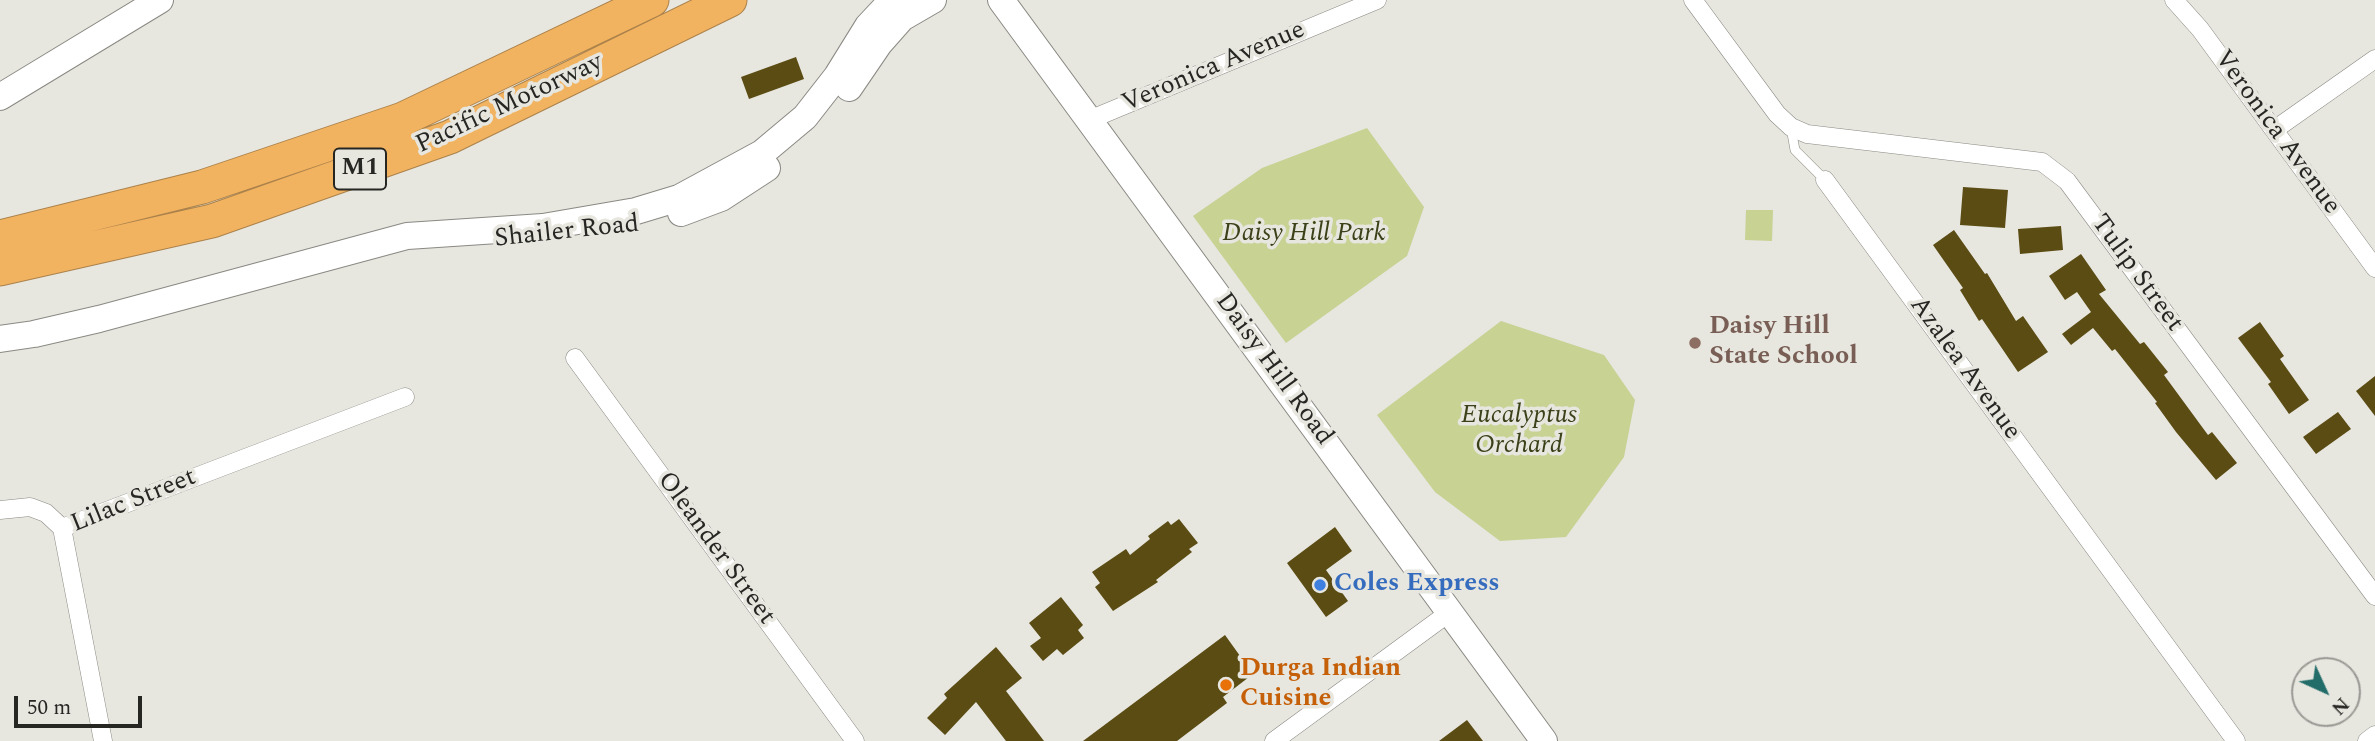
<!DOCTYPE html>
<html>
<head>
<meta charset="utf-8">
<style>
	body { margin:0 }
	#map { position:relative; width:2375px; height:741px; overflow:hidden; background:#e7e6df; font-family:Spectral,serif }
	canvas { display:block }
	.north { position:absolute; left:2291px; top:657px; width:70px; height:70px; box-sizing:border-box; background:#e7e6df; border:2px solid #9a9994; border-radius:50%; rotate:135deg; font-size:19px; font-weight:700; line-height:28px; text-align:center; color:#262623 }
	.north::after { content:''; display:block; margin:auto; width:24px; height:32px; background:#226d69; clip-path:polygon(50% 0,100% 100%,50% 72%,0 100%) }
	.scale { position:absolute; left:14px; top:696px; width:128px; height:32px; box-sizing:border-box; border:4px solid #262623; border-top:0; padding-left:9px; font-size:21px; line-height:24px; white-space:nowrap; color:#262623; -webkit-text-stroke:5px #e7e6df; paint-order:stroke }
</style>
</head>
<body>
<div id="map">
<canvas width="2375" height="741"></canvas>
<div class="north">N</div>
<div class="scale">50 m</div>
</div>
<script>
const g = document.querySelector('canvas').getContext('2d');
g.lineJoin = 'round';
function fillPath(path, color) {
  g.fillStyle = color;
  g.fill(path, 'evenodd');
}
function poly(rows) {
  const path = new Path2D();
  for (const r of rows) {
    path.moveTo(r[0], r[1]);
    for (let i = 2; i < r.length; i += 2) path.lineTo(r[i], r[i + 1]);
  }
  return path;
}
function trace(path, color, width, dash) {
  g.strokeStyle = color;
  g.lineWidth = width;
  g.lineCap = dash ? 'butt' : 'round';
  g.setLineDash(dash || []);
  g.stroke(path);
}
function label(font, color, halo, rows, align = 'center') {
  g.font = font + ' Spectral,serif';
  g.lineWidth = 7;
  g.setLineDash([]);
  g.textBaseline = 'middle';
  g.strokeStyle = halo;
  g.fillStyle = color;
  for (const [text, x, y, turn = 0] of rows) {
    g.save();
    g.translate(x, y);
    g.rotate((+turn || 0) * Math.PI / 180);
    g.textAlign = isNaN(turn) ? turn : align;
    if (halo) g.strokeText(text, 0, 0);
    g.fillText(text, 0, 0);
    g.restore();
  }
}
fillPath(poly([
	[1367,128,1424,207,1407,256,1286,343,1193,216,1262,168],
	[1746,210,1773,210,1772,241,1745,240],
	[1501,321,1604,355,1635,400,1624,457,1566,537,1500,541,1435,492,1377,415]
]), '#c7d293');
fillPath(poly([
	[796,57,804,79,749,99,741,77],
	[1963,187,2008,190,2005,228,1960,225],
	[2061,226,2063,250,2020,254,2018,229],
	[1954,230,1985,274,1987,273,2016,321,2023,316,2048,352,2018,372,1982,319,1979,321,1960,290,1963,288,1933,245],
	[2081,254,2106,290,2099,294,2140,344,2144,342,2168,372,2164,375,2208,435,2212,432,2237,463,2216,480,2176,432,2155,403,2157,402,2115,349,2112,351,2093,328,2071,345,2062,334,2091,312,2077,292,2065,300,2049,276],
	[2260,322,2284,356,2280,359,2309,400,2289,414,2268,384,2271,382,2238,338],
	[2375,376,2375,416,2356,391],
	[2338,412,2351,429,2316,454,2303,437],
	[1179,519,1198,543,1189,549,1192,552,1156,580,1158,582,1113,611,1095,587,1100,583,1092,572,1126,549,1130,555,1150,539,1148,536,1168,521,1171,525],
	[1335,527,1352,551,1326,570,1348,601,1326,617,1287,563],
	[1061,597,1083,625,1078,630,1084,638,1063,655,1057,649,1043,661,1030,646,1041,638,1029,623],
	[1225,635,1253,674,1223,697,1227,703,1177,741,1083,741],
	[996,647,1022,678,1006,691,1044,741,1006,741,976,702,945,735,927,718,947,698,944,694],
	[1467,720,1483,741,1439,741]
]), '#5b4c14');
const lane = poly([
	[1791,128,1795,150,1825,180]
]);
const street = poly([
	[1693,0,1777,114,1791,127,1807,134,2042,162,2067,181,2375,596],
	[2174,0,2200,29,2375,268],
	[1089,120,1377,0],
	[2274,130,2375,59],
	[1825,180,2236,741],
	[575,358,855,741],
	[0,510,30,507,46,513,62,528],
	[62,528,405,397],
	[62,528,103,741],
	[1274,741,1450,612],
	[2367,741,2375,735]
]);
const secondary = poly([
	[1001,0,1544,741],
	[849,88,879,44,902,18,933,0],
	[0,97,160,0],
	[681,213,721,198,767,168],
	[0,339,34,334,99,319,407,236,543,227,636,211,679,198,762,153,805,117,837,76,868,26,884,9,895,0]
]);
const highway = poly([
	[0,237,202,187,403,119,652,0],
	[0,269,212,221,450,137,730,0]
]);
trace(lane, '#8a8983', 10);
trace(street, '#8a8983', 19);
trace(secondary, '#8a8983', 28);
trace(highway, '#ab824b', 35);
trace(lane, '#fff', 9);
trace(street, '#fff', 18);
trace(secondary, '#fff', 26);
trace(highway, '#f2b360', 33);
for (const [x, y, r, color] of [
	[1695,343,7,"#8d6e63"],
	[1320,585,7,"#3f7fe0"],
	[1226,685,7,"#e8710a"]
]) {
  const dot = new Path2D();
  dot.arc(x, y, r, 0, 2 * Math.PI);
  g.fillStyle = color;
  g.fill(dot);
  trace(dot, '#e7e6df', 2.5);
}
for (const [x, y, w] of [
	[360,169,52]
]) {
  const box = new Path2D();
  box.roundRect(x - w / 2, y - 20.5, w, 41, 5);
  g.fillStyle = '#e7e6df';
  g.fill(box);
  trace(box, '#262623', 2);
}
label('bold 24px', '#262623', null, [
	["M1",360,169]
]);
label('26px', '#262623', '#e7e6df', [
	["Veronica Avenue",1214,68,-23],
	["Pacific Motorway",510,105,-25],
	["Veronica Avenue",2276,133,54],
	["Shailer Road",567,233,-6],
	["Tulip Street",2136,274,54],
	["Azalea Avenue",1964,369,54],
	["Daisy Hill Road",1273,370,54],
	["Lilac Street",134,502,-22],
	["Oleander Street",715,549,54]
]);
label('italic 26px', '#3b4118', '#e7e6df', [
	["Daisy Hill Park",1304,235],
	["Eucalyptus",1519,417],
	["Orchard",1519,447]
]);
label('bold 26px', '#785e54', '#e7e6df', [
	["Daisy Hill",1709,328],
	["State School",1709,358]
], 'left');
label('bold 26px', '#366cbe', '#e7e6df', [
	["Coles Express",1334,585]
], 'left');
label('bold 26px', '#c56008', '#e7e6df', [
	["Durga Indian",1240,670],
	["Cuisine",1240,700]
], 'left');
</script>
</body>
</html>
